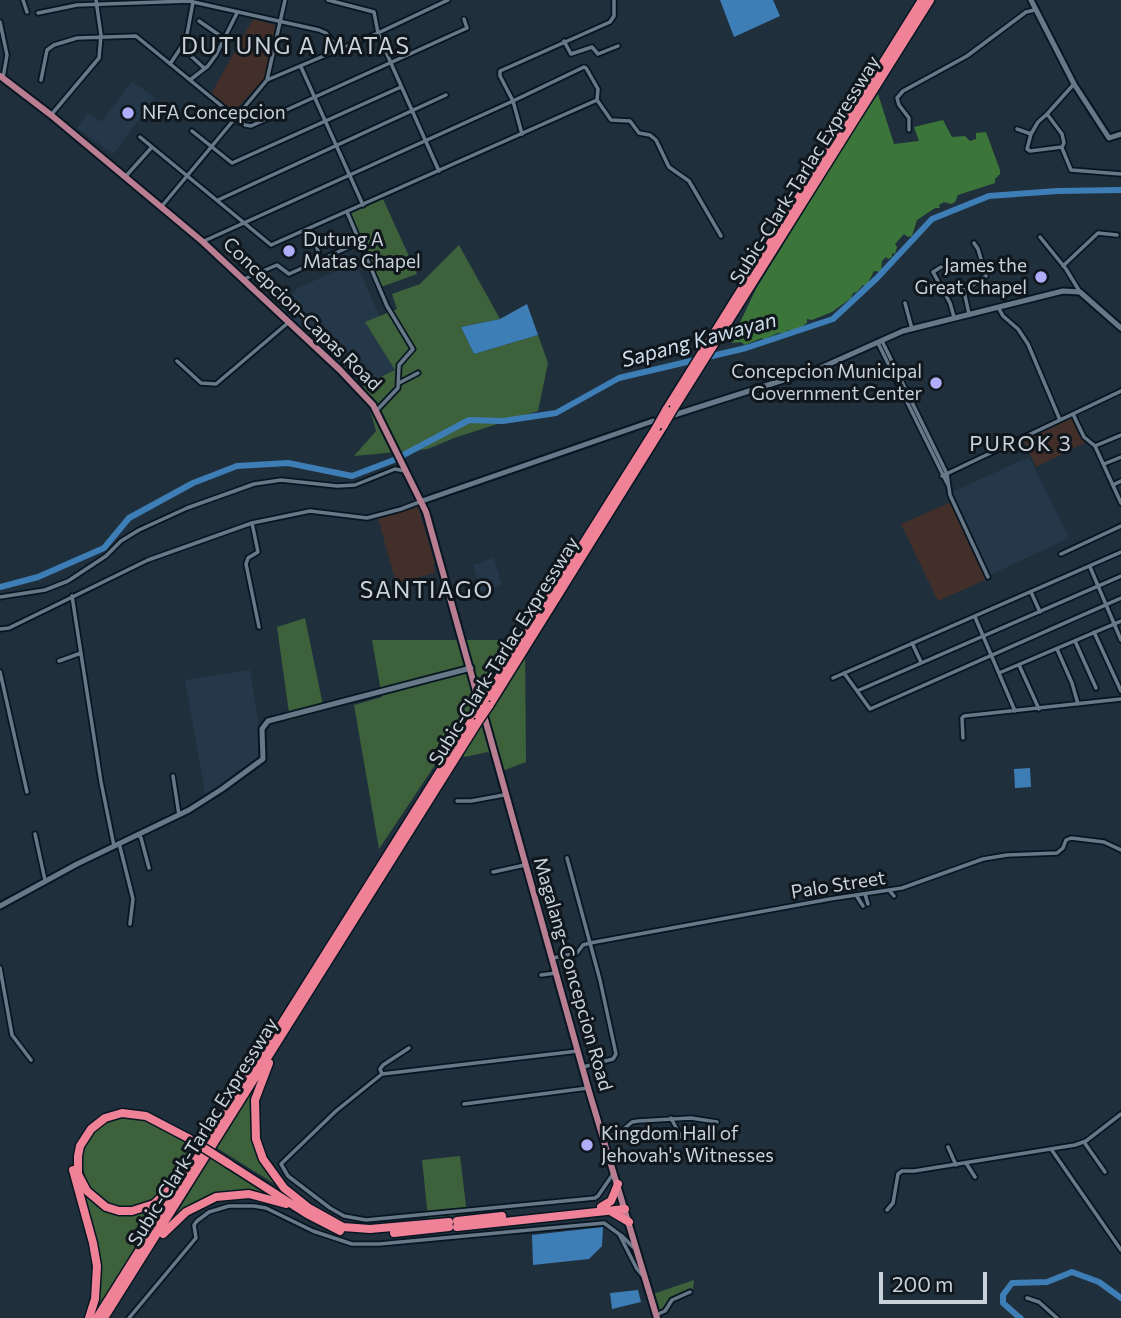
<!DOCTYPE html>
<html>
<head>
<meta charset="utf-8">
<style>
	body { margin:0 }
	#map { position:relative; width:1121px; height:1318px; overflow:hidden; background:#202f3c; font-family:Commissioner,sans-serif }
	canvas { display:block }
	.scale { position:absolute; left:879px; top:1272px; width:108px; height:32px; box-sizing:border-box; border:4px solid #c9d2db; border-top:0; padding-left:9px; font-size:21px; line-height:24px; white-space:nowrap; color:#c9d2db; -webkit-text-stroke:5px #0f161c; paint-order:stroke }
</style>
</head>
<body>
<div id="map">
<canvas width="1121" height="1318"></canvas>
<div class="scale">200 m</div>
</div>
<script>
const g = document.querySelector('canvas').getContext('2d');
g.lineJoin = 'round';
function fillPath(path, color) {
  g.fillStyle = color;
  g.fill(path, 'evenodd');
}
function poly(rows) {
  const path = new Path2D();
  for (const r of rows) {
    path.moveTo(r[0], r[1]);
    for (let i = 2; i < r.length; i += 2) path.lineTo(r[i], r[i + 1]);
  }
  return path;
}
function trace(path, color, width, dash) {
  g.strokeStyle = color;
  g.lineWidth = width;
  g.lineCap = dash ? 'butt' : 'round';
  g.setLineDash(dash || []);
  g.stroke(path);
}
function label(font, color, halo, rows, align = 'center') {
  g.font = font + ' Commissioner,sans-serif';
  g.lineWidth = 6;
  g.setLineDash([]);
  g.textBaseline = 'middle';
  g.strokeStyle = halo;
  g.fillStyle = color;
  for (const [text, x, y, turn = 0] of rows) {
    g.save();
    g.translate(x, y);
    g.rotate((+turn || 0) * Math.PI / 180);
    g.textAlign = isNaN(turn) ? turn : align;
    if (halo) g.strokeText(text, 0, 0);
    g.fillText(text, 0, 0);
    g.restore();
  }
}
fillPath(poly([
	[132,81,155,98,113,154,77,128,88,113,102,122],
	[356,263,380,317,366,323,395,370,363,385,280,308,299,287],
	[1029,457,1069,538,990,575,952,492],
	[494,558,502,585,481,591,473,565],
	[250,670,258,720,260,749,258,761,207,804,185,680]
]), '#24384a');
fillPath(poly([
	[253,19,275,25,265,77,233,113,211,94],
	[1073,416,1085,443,1036,467,1023,439],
	[951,502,987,579,938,601,901,524],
	[418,507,435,563,433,564,435,573,396,583,378,518]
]), '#422f2a');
fillPath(poly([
	[383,199,417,274,381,287,350,213],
	[459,245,500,319,461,327,474,354,538,335,548,363,538,411,454,438,428,449,354,456,376,431,363,385,395,370,365,322,397,309,392,294,420,284],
	[305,618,324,710,290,720,277,627],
	[372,640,525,640,526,762,502,771,488,752,465,757,449,744,379,849,354,705,382,697],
	[256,1085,253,1133,278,1186,217,1148],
	[122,1118,144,1120,153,1123,196,1149,181,1171,161,1194,151,1201,132,1207,113,1205,100,1198,87,1183,82,1164,84,1149,91,1135,107,1122],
	[460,1156,467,1214,428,1218,422,1160],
	[211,1157,272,1196,233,1192,172,1221],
	[82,1189,90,1199,131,1215,149,1210,170,1195,96,1313,101,1289,100,1254],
	[694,1280,693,1289,670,1298,664,1308,658,1311,653,1294]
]), '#3d613b');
fillPath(poly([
	[878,94,894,144,919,141,914,127,943,120,952,137,965,136,970,141,976,139,976,133,986,132,1000,170,1000,174,995,179,995,183,958,195,955,202,951,204,944,202,939,205,940,208,935,208,917,220,912,236,908,237,904,234,895,244,897,247,895,254,892,253,892,257,888,259,886,257,882,261,881,272,874,271,866,287,863,285,857,292,853,293,851,298,832,312,812,320,807,319,807,323,800,328,792,331,788,330,786,333,778,333,763,340,762,338,745,345,741,342,731,343,736,339,734,335,756,289,825,177,824,173]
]), '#3b7539');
fillPath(poly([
	[720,0,773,0,780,16,734,37],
	[527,304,538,335,474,354,461,327,500,319],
	[1030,768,1031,787,1015,788,1014,769],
	[603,1227,602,1246,589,1259,533,1265,532,1235],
	[638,1290,641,1302,612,1309,610,1293]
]), '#3e7eb6');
trace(poly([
	[1002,1303,1003,1303]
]), '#3e7eb6', 2);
trace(poly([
	[1021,1317,1022,1318]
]), '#3e7eb6', 3.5);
trace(poly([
	[0,587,38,577,104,548,129,518,193,483,237,466,288,463,352,476,394,460,469,420,503,421,556,413,619,378,746,348,833,319,877,278,932,219,989,196,1057,191,1121,190],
	[1020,1318,1003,1303,1003,1295,1012,1283,1047,1282,1072,1272,1099,1282,1121,1298]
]), '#3e7eb6', 6);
const street = poly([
	[23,0,27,12],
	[328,0,374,12,378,33,390,61,439,171],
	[38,13,77,5,189,1,319,30,326,33,339,49],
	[199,21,225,39],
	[0,22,7,55,3,78],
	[564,41,571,54,592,47,598,54,618,46],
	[191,56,204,68],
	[170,64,186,40,193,2],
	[301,67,363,205],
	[41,80,47,50,54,45,77,38,136,36,245,125,251,126,467,28,464,19],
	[190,80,208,66,216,55,237,13],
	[267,80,285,0],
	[51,115,99,58,101,35,96,0],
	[1017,129,1031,134,1027,149,1030,151,1062,147,1064,143,1062,134,1047,114,1074,84],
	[909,130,909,118,899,105,897,98,903,91,967,56,1026,12,1035,10],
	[192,131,232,163,401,87],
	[522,134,513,101,584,67,586,68,598,89,597,100,611,120,630,121,639,133,650,135,656,140,669,167,689,181,721,236],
	[1031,134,1038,122,1047,114],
	[140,137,271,245,597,100],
	[1062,148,1071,170,1121,174],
	[126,176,152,147],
	[218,200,446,95],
	[162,206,267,80,378,33,448,0],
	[347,212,387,306,413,349,399,365,398,388,377,410],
	[1040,237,1066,269,1080,292],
	[314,240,321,259],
	[204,241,513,101,500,76,500,71,610,22,614,16,614,0],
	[1063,266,1098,233,1117,235],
	[941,267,933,272,950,303,954,317],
	[244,279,277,265,289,274,360,242],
	[960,285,964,291],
	[905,303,912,329],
	[998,307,1003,316,1018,329,1028,344,1060,420],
	[969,314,964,291,986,276,978,249,974,243],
	[882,341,947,474,950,495,988,577],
	[878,343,948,485],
	[177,361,201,383,216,384,289,322],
	[399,383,418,373],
	[1073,414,1084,437,1095,446,1121,503],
	[1095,446,1121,435],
	[1104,464,1121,457],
	[942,476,1121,391],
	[1113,485,1121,481],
	[252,523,258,552,248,558,246,564,259,627],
	[1061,554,1121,526],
	[1090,567,1121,640],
	[1031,592,1040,612],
	[72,596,101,782,114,846],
	[0,597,45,590,68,581,106,556,121,541,139,530,187,508,254,484,281,480,337,486,355,485,395,469,405,471],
	[975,617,1015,711],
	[0,629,9,628,148,560,252,523,310,511,367,518,401,509,422,501],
	[1094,632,1121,691],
	[1075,641,1096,688],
	[912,643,921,662],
	[1057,649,1072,683,1078,704],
	[59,661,81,653],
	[1019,665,1039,709],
	[0,672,27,792],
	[844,673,870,709,1121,598],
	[999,673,1121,621],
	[833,678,1121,552],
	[857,691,1121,576],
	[963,738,962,718,964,716,1121,699],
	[173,776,179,815],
	[457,801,471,801,504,795],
	[35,834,45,880],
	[138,834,141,838,149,868],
	[119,843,133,899,130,924],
	[567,858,600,980,616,1054,613,1059,583,1067],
	[493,872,525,865],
	[889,890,894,896],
	[865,894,868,904],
	[856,895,863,906],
	[553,958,577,953,583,945,590,943,830,899,902,888,983,859,1007,855,1057,853,1063,848,1066,840,1071,838,1104,842,1121,850],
	[0,968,12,1035,31,1060],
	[541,975,556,973],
	[409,1048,383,1065,380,1069,382,1074,578,1051],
	[382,1074,336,1111,281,1164,288,1176,330,1208,344,1216,366,1220,595,1198,598,1196,613,1174],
	[464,1104,588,1088],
	[671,1118,681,1137],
	[603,1137,619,1133,632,1122,638,1121,691,1118,717,1122],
	[1084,1142,1105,1172],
	[948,1147,956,1165],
	[1051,1149,1121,1250],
	[966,1163,975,1177],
	[887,1210,893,1203,898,1174,902,1171,914,1171,1075,1145,1086,1141,1121,1114],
	[621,1235,633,1247],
	[1027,1298,1039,1302,1057,1318],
	[656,1315,665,1311,672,1300,690,1292],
	[129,1318,196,1238,194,1225,197,1221,209,1212,229,1206,254,1206,266,1208,313,1231,352,1244,379,1244,604,1223,619,1234,637,1269,642,1275]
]);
const secondary = poly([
	[1031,0,1074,84,1109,138,1121,134],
	[674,415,818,369,903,331,1063,291,1080,292,1121,328],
	[422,501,653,421],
	[0,906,77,864,189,810,222,789,263,759,262,729,268,721,471,668]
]);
const primary = poly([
	[0,76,51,115,203,242,340,370,373,405,426,512,479,702],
	[485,719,588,1088,657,1318]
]);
const highway = poly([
	[674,408,930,0],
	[666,410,922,0],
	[486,698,656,428],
	[489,706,664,425],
	[269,1063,255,1100,256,1139,263,1159,284,1188,309,1208,343,1227,370,1229,449,1222],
	[229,1164,307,1214,340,1231],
	[73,1170,93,1243,97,1266,95,1299,89,1318],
	[180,1179,154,1204,132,1211,119,1211,106,1207,87,1191,78,1174,78,1156,80,1146,91,1129,105,1118,122,1113,146,1116,188,1138],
	[601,1207,611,1201,618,1184],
	[612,1212,629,1222],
	[457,1221,502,1216],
	[457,1227,625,1209],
	[394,1233,449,1227],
	[163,1234,186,1212,216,1197,249,1194,286,1204],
	[97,1318,476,714],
	[104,1318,478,722]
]);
trace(street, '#081622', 7);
trace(secondary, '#081622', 9);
trace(primary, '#081622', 10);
trace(highway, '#081622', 11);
trace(street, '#677888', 3.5);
trace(secondary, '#677888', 5);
trace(primary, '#b97e92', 6);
trace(highway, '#f08298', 8);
const highwayBridge = poly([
	[664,425,674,408],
	[656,428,666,410],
	[476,714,486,698],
	[478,722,489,706],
	[188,1138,229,1164]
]);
trace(highwayBridge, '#081622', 11, []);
trace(highwayBridge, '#f08298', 8);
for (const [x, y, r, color] of [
	[128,113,7,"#b0aefa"],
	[289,251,7,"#b0aefa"],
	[1041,277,7,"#b0aefa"],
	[936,383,7,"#b0aefa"],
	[587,1145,7,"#b0aefa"]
]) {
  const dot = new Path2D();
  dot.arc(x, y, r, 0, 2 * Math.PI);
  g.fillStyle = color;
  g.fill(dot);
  trace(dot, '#0f161c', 2.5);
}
label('19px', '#c9d2db', '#0f161c', [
	["NFA Concepcion",142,113],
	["Dutung A",303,240],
	["Matas Chapel",303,262],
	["James the",1027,266,"right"],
	["Great Chapel",1027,288,"right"],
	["Concepcion Municipal",922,372,"right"],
	["Government Center",922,394,"right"],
	["Kingdom Hall of",601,1134],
	["Jehovah's Witnesses",601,1156]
], 'left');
label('19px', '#c9d2db', '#0f161c', [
	["Subic-Clark-Tarlac Expressway",805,170,-58],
	["Concepcion-Capas Road",302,314,44],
	["Subic-Clark-Tarlac Expressway",504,651,-58],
	["Palo Street",838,885,-9],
	["Magalang-Concepcion Road",573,974,74],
	["Subic-Clark-Tarlac Expressway",203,1132,-58]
]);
label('italic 21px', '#cedeee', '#0f161c', [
	["Sapang Kawayan",699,340,-15]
]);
g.letterSpacing = '2px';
label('21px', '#c9d2db', '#0f161c', [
	["PUROK 3",1021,444]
]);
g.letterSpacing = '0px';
g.letterSpacing = '2px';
label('23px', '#c9d2db', '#0f161c', [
	["DUTUNG A MATAS",296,46],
	["SANTIAGO",427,590]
]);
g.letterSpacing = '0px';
</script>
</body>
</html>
